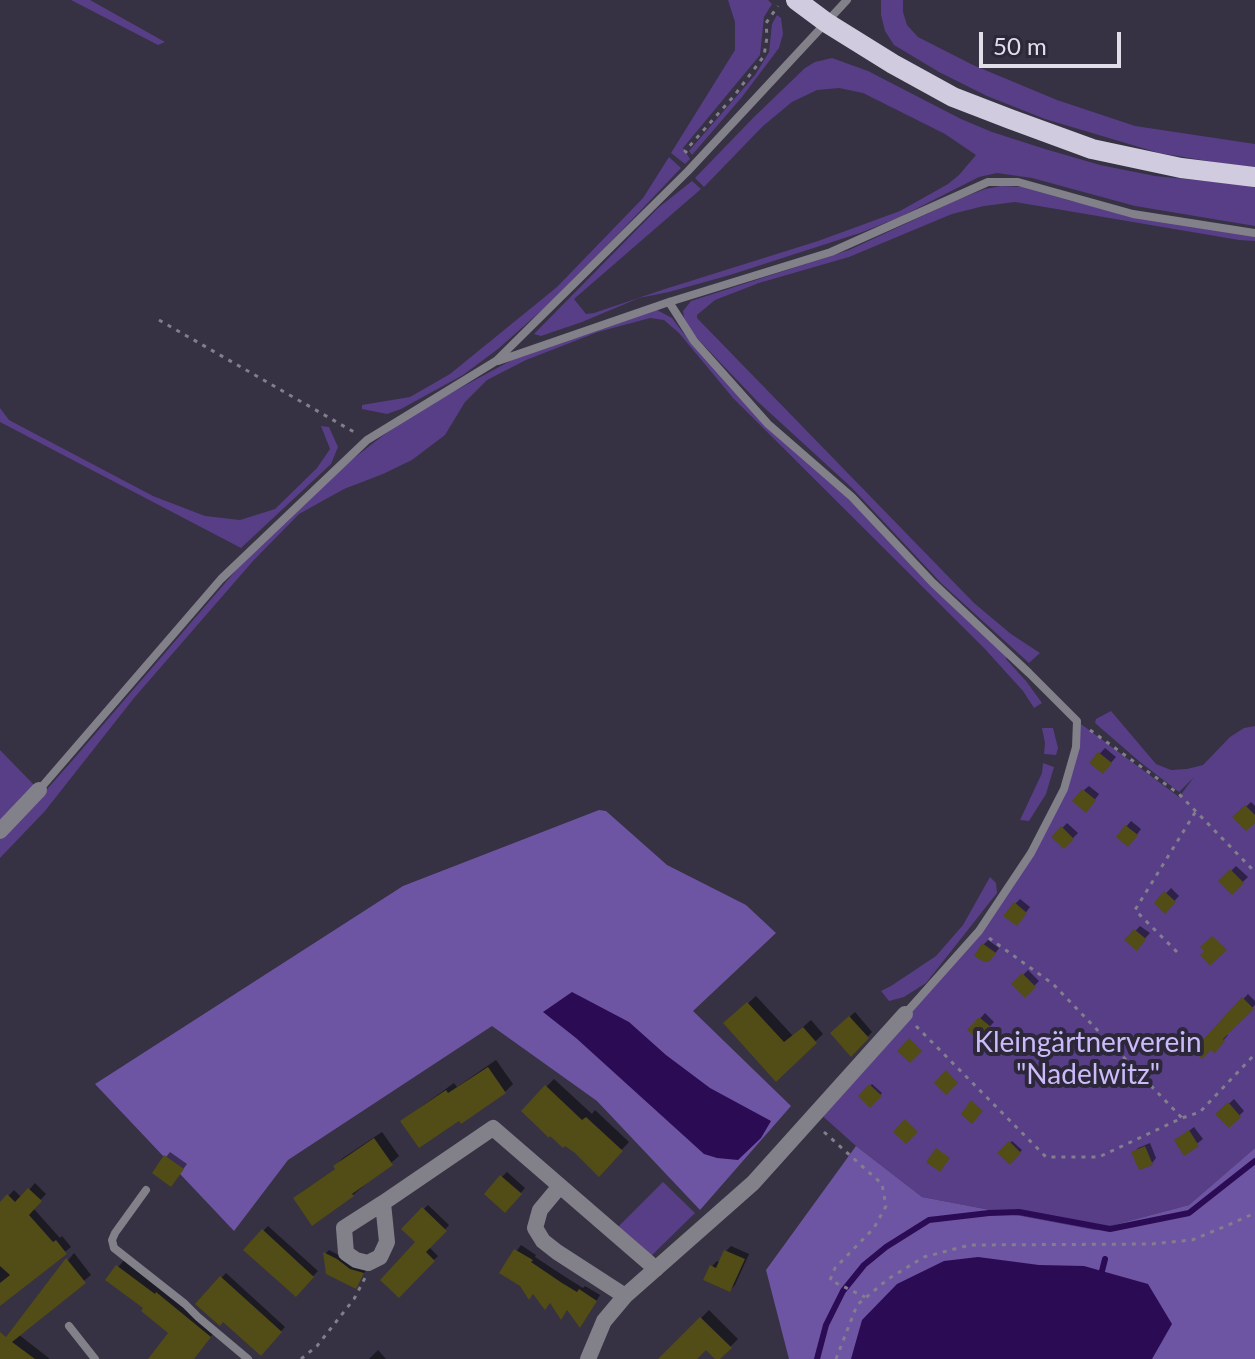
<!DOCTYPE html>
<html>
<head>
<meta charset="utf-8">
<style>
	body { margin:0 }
	#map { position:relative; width:1255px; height:1359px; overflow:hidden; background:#363143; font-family:Lato,sans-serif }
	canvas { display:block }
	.scale { position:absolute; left:979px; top:32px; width:142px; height:36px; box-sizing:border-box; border:4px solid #e1deea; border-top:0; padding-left:10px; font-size:24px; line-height:28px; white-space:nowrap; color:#e1deea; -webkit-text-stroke:6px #2c2739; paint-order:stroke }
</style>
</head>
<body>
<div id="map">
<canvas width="1255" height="1359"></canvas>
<div class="scale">50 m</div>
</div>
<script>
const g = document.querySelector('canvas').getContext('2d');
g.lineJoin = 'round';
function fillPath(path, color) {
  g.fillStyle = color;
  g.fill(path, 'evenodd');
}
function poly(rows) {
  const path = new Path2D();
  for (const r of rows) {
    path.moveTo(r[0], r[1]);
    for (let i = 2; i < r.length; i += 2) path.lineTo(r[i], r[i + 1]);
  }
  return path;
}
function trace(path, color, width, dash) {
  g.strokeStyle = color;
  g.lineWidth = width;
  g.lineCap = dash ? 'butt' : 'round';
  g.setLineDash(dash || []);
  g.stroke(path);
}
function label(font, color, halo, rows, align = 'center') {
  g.font = font + ' Lato,sans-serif';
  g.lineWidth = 8;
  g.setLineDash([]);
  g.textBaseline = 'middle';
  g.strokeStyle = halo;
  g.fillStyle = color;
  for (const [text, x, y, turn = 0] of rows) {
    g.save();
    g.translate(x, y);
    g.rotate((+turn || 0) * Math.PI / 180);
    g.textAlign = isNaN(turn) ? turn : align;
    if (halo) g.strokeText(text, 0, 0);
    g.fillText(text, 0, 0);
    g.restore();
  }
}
fillPath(poly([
	[71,0,90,0,165,42,158,45],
	[728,0,768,0,772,4,764,17,760,55,683,148,690,159,685,164,671,153,735,50,735,22],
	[881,0,903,0,903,12,907,25,918,37,973,65,1057,100,1135,126,1255,144,1255,167,1220,163,1159,153,1045,119,987,96,939,72,894,45,885,31,881,15],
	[777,15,781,18,783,34,779,48,742,97,692,155,689,151,755,75,769,52,772,24],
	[832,58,868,71,961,119,992,132,1045,149,1100,165,1155,176,1255,186,1255,226,1135,206,1032,178,997,173,979,177,900,217,860,233,730,275,669,292,639,298,582,322,541,336,534,334,658,208,692,181,701,189,574,299,586,314,594,313,665,289,818,241,900,211,948,184,959,175,976,155,945,134,863,93,839,88,817,90,792,102,763,126,704,187,695,178,754,117,805,68,815,62],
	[669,157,681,168,568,287,498,349,463,375,401,409,387,414,362,409,362,405,410,397,450,374,557,287,643,198],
	[1001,186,1022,187,1071,201,1255,235,1255,241,1239,240,1015,202,984,206,952,214,849,257,759,283,715,300,697,315,697,318,974,603,1011,634,1040,653,1029,663,942,584,852,488,757,401,694,335,684,318,683,311,691,301,849,250,957,200,985,189],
	[657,310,672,318,684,334,773,431,853,503,1007,656,1006,659,1026,681,1042,703,1034,708,1023,691,984,648,733,398,679,333,664,320,650,318,598,332,526,360,487,380,465,402,445,435,412,460,383,474,344,489,299,514,253,561,134,698,45,811,0,858,0,837,34,804,71,762,244,561,336,472,385,434,425,407,512,360],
	[0,408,9,420,153,496,205,516,240,520,275,509,317,468,330,449,321,426,329,427,338,447,331,464,241,548,0,422],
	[1111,711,1156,764,1171,770,1187,769,1203,765,1230,737,1244,728,1255,726,1255,1148,1189,1205,1095,1230,922,1197,856,1146,817,1111,905,1014,1000,900,1064,789,1076,747,1077,721,1179,797,1194,777,1179,792,1140,762,1095,723,1096,719],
	[1042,728,1053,728,1058,748,1056,755,1044,754,1045,743],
	[0,750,39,790,0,831],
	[1043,763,1054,767,1046,794,1029,821,1020,820,1042,773],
	[990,877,996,883,997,893,926,983,904,997,889,1001,881,991,891,986,936,956,963,925],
	[663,1182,695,1213,648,1259,616,1229]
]), '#573e87');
fillPath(poly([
	[599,810,606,811,667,865,746,905,776,933,693,1011,791,1106,700,1210,597,1101,492,1026,288,1160,234,1231,95,1084,403,886],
	[856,1146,922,1197,1095,1230,1189,1205,1255,1148,1255,1359,789,1359,766,1270]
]), '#6e55a3');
fillPath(poly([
	[572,992,629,1022,666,1055,710,1088,771,1121,761,1138,738,1160,717,1158,704,1154,576,1038,543,1012],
	[978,1257,1039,1265,1084,1266,1148,1284,1172,1324,1152,1359,851,1359,862,1320,897,1284,944,1261]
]), '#2c0b55');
fillPath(poly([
	[1105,748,1116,757,1108,766,1092,762],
	[1089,786,1099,794,1091,805,1084,790],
	[1251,802,1255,806,1255,820,1235,817],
	[1131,821,1141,829,1133,840,1118,836],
	[1067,823,1078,833,1064,847,1054,837],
	[1236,866,1248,877,1232,892,1221,881],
	[1171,888,1179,896,1165,911,1157,903],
	[1020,899,1030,907,1021,919,1015,904],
	[1140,926,1150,933,1136,948,1127,940],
	[988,940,999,948,994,955,983,945],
	[1028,970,1039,981,1025,995,1014,984],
	[1248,994,1255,1001,1255,1005,1226,1033,1228,1035,1215,1050,1211,1047,1196,1050],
	[756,996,793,1036,811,1020,823,1034,776,1079,734,1016],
	[855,1012,872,1032,851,1054,832,1033],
	[985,1013,994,1022,979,1038,970,1030],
	[496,1060,513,1084,505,1092,403,1121,411,1114,454,1083,457,1087],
	[554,1079,592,1114,595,1110,629,1142,599,1174,566,1143,523,1111],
	[872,1084,882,1093,870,1105,860,1096],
	[1234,1099,1244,1111,1229,1125,1218,1114],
	[1194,1127,1203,1139,1185,1153,1182,1136],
	[382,1132,399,1156,353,1195,295,1198,303,1191,337,1168,335,1166,343,1158],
	[1012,1141,1022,1150,1010,1162,1000,1153],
	[1150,1143,1156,1158,1152,1163,1134,1153,1138,1148],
	[170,1152,187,1164,176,1179,166,1157],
	[507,1172,525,1188,505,1210,486,1193],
	[35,1183,46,1194,33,1208,60,1238,62,1236,71,1247,0,1303,0,1205,14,1190,22,1198],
	[428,1205,449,1225,429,1247,438,1256,398,1295,418,1242,404,1229],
	[268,1226,318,1271,296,1294,246,1249],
	[521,1245,536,1255,535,1257,567,1278,583,1288,585,1286,600,1295,584,1321,568,1308,561,1317,551,1301,501,1273],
	[731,1246,749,1254,735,1285,730,1290,712,1266,717,1261,721,1263,726,1251],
	[329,1250,366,1270,356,1286,328,1272,326,1253],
	[74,1253,91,1275,18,1334,50,1359,0,1359,0,1347],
	[125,1259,217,1329,193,1359,150,1359,171,1332,146,1308,108,1279],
	[226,1273,285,1327,261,1353,224,1319,198,1304],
	[709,1310,738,1339,718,1359,706,1347,695,1359,661,1359],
	[378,1350,386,1359,369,1359]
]), '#0007');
trace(poly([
	[1102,1271,1105,1259],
	[817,1359,826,1325,843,1291,864,1265,886,1247,929,1220,989,1213,1019,1212,1110,1229,1189,1213,1255,1161]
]), '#2c0b55', 6);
fillPath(poly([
	[1098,752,1112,763,1103,774,1089,763],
	[1082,789,1096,800,1086,813,1072,801],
	[1245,805,1255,815,1255,823,1246,831,1232,817],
	[1125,825,1138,835,1128,847,1116,837],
	[1061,826,1074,839,1064,849,1051,837],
	[1230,869,1244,883,1232,895,1218,881],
	[1164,891,1176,902,1165,914,1154,903],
	[1014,902,1027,913,1017,926,1003,916],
	[1134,929,1146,939,1137,951,1124,940],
	[1212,936,1227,950,1210,966,1200,955,1204,951,1200,947],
	[982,943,996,953,989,962,984,962,974,956],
	[1022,973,1036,987,1025,998,1011,984],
	[1242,997,1254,1009,1223,1039,1225,1041,1215,1053,1211,1050,1202,1059,1193,1051],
	[747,1002,784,1042,803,1027,817,1043,776,1082,723,1023],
	[849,1016,869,1038,851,1057,830,1033],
	[979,1017,991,1027,980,1041,967,1030],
	[909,1038,922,1051,910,1063,897,1051],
	[488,1067,506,1093,461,1124,459,1121,419,1148,400,1121,446,1090,448,1093],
	[946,1070,958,1083,946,1095,934,1083],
	[869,1084,882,1096,870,1108,858,1096],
	[545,1085,582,1120,586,1117,623,1151,599,1177,575,1153,565,1146,563,1148,550,1136,549,1138,521,1111],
	[971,1100,983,1111,972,1124,961,1114],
	[1228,1102,1241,1117,1229,1128,1215,1114],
	[905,1119,918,1132,906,1144,893,1132],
	[1189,1130,1199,1146,1184,1156,1174,1140],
	[374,1138,393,1165,352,1194,354,1196,312,1226,293,1198,335,1169,333,1166],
	[1009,1141,1021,1153,1010,1165,997,1153],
	[1145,1146,1153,1165,1139,1170,1131,1152],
	[936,1148,950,1158,940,1172,926,1162],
	[164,1155,184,1169,171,1187,152,1173],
	[500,1175,522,1194,505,1213,484,1194],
	[28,1188,42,1201,29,1215,53,1242,56,1240,67,1254,0,1306,0,1283,10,1275,0,1266,0,1202,7,1194,15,1202],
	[422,1207,447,1231,426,1252,435,1261,399,1298,380,1280,415,1242,401,1229],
	[262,1229,314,1277,296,1297,243,1250],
	[514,1249,533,1260,531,1262,562,1283,577,1292,579,1289,597,1301,580,1328,567,1310,561,1320,550,1303,545,1310,533,1294,529,1300,520,1286,499,1273],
	[724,1250,745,1259,730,1292,703,1280,710,1265,716,1268],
	[323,1252,337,1259,350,1269,364,1273,356,1289,326,1274],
	[66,1258,86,1283,12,1342,35,1359,0,1359,0,1332,6,1337],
	[116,1265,155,1294,156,1292,211,1337,194,1359,148,1359,168,1333,141,1311,143,1308,105,1280],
	[220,1276,282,1332,261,1356,223,1322,220,1326,195,1304],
	[700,1317,732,1348,720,1359,715,1359,706,1350,697,1359,658,1359]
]), '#524c16');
trace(poly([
	[687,153,685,151,734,96,764,56,767,37,766,23,778,6],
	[159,320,354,432],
	[1090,730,1179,794,1255,872],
	[989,938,1053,984,1182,1118],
	[1177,952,1135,910,1196,811],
	[916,1026,1046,1157,1099,1157,1182,1118,1200,1112,1255,1054],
	[824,1132,882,1184,886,1206,874,1228,835,1268,830,1280,865,1297],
	[301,1359,317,1346,354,1299,365,1278],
	[836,1359,857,1305,888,1279,924,1257,970,1245,1151,1244,1192,1240,1226,1226,1255,1213]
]), '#827e8d', 3, [4, 6]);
trace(poly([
	[669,302,694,341,768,424,852,497,933,583,1029,673,1077,721,1076,747,1064,789,1031,853,979,931,905,1014],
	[498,361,669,302,831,252,988,182,1018,182,1133,214,1255,233],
	[39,790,221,579,367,440,496,361,688,171,847,0],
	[146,1190,115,1233,112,1240,114,1248,185,1304,198,1317,248,1359],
	[69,1326,95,1359]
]), '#828089', 8);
trace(poly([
	[0,831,39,790],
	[560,1186,540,1210,535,1228,543,1241,557,1252,625,1296],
	[383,1203,344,1228,346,1253,356,1260,368,1263,380,1257,387,1242,383,1203,493,1128,656,1269],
	[588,1359,604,1321,625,1296,753,1183,905,1014]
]), '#828089', 16);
trace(poly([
	[796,0,827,23,893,64,953,97,1010,119,1092,149,1181,168,1255,177]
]), '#d0cbdf', 20);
label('28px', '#ccbbfb', '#2c2739', [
	["Kleingärtnerverein",1088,1043],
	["\"Nadelwitz\"",1088,1075]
]);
</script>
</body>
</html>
